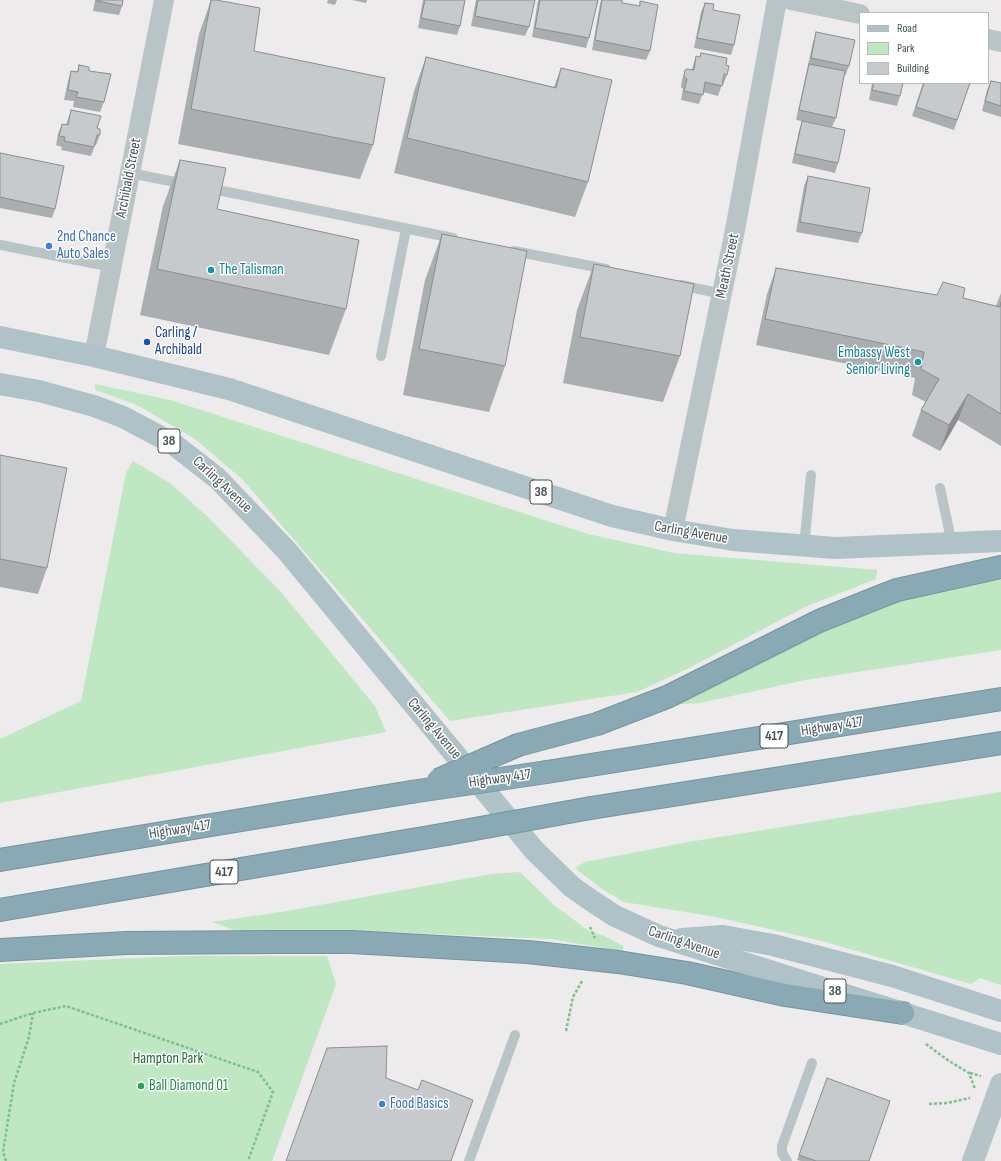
<!DOCTYPE html>
<html>
<head>
<meta charset="utf-8">
<style>
	body { margin:0 }
	#map { position:relative; width:1001px; height:1161px; overflow:hidden; background:#eeebec; font-family:"Sofia Sans Condensed",sans-serif }
	canvas { display:block }
	.legend { position:absolute; left:859px; top:12px; width:130px; height:72px; box-sizing:border-box; background:#fff; border:1px solid #b5babb; margin:0; padding:5px 7px; list-style:none; font-size:12px; color:#465356 }
	.legend li { display:flex; align-items:center; gap:8px; height:20px }
	.legend b { width:20px; border:1px solid #b5babb }
</style>
</head>
<body>
<div id="map">
<canvas width="1001" height="1161"></canvas>
<ul class="legend">
<li><b style="height:5px;background:#aec2c7"></b>Road</li>
<li><b style="height:11px;background:#bee7c2"></b>Park</li>
<li><b style="height:11px;background:#c6cacd"></b>Building</li>
</ul>
</div>
<script>
const g = document.querySelector('canvas').getContext('2d');
g.lineJoin = 'round';
function fillPath(path, color) {
  g.fillStyle = color;
  g.fill(path, 'evenodd');
}
function poly(rows) {
  const path = new Path2D();
  for (const r of rows) {
    path.moveTo(r[0], r[1]);
    for (let i = 2; i < r.length; i += 2) path.lineTo(r[i], r[i + 1]);
  }
  return path;
}
function trace(path, color, width, dash) {
  g.strokeStyle = color;
  g.lineWidth = width;
  g.lineCap = dash ? 'butt' : 'round';
  g.setLineDash(dash || []);
  g.stroke(path);
}
function label(font, color, halo, rows, align = 'center') {
  g.font = font + ' "Sofia Sans Condensed",sans-serif';
  g.lineWidth = 3;
  g.setLineDash([]);
  g.textBaseline = 'middle';
  g.strokeStyle = halo;
  g.fillStyle = color;
  for (const [text, x, y, turn = 0] of rows) {
    g.save();
    g.translate(x, y);
    g.rotate((+turn || 0) * Math.PI / 180);
    g.textAlign = isNaN(turn) ? turn : align;
    if (halo) g.strokeText(text, 0, 0);
    g.fillText(text, 0, 0);
    g.restore();
  }
}
fillPath(poly([
	[95,384,170,400,588,534,674,553,877,570,876,579,805,607,689,668,637,692,450,721,242,479,195,439,137,405,95,390],
	[133,461,170,483,208,517,281,592,375,706,386,732,0,803,0,739,81,701,126,473],
	[1001,580,1001,650,805,680,700,703,665,705,867,611,901,598,940,589],
	[1001,792,1001,985,980,978,971,984,822,941,716,917,624,902,602,889,575,868,585,862,688,842],
	[520,872,555,906,589,931,604,936,623,946,623,951,550,939,339,930,239,932,212,922,281,912,492,874],
	[184,956,327,956,336,984,272,1161,0,1161,0,964]
]), '#bee7c2');
const highway = poly([
	[518,745,597,724,667,697,819,621,879,597,897,590,1001,567],
	[547,772,1001,699],
	[591,808,1001,743],
	[0,860,411,792],
	[0,910,447,834],
	[0,950,126,943,273,942,351,942,528,952,618,962,687,973,785,995,903,1013]
]);
trace(highway, '#7495a0', 24);
trace(poly([
	[590,927,595,938],
	[0,1024,33,1013,66,1006,258,1072,273,1092,248,1161],
	[566,1031,573,997,582,981],
	[926,1044,949,1061,969,1073,975,1089],
	[970,1073,981,1076],
	[929,1104,947,1103,970,1098],
	[6,1161,3,1152,14,1083,29,1037,33,1013]
]), '#7bc18a', 2.5, [3, 2]);
trace(poly([
	[130,173,185,184],
	[208,188,453,238],
	[0,245,112,267],
	[514,251,606,269],
	[681,285,722,294],
	[381,356,406,229],
	[940,488,952,544],
	[804,547,811,475],
	[469,1161,515,1035],
	[787,1161,782,1153,782,1146,812,1063]
]), '#b8c4c6', 10);
trace(poly([
	[791,0,860,14],
	[988,39,1001,42],
	[94,356,164,0],
	[673,530,735,230,777,0]
]), '#b8c4c6', 20);
trace(poly([
	[973,1161,1001,1084]
]), '#b6c4c8', 22);
trace(poly([
	[0,337,94,356,229,389,612,516,673,530,733,540,835,548,1001,541],
	[0,384,39,391,94,406,123,417,172,443,217,478,287,551,534,850,572,887,592,901,615,916,659,936,1001,1044],
	[682,939,723,936,773,945,892,976,1001,1011]
]), '#aec2c7', 22);
trace(highway, '#89aab5', 22);
const highwayBridge = poly([
	[438,780,518,745],
	[411,792,547,772],
	[447,834,591,808]
]);
trace(highwayBridge, '#7495a0', 24, []);
trace(highwayBridge, '#89aab5', 22);
fillPath(poly([
	[95,0,123,0,122,6,119,15,93,11],
	[211,0,254,51,373,145,360,179,178,144,199,34],
	[328,0,337,0,335,5,327,3],
	[352,0,367,0,366,3],
	[423,0,465,0,460,26,457,35,418,28],
	[476,0,535,0,529,27,525,36,471,26],
	[538,0,598,0,589,38,586,48,532,37],
	[601,0,622,0,622,3,639,6,640,1,650,51,646,60,592,50,600,4],
	[705,3,713,10,734,45,731,55,694,48,701,12],
	[816,32,849,66,845,76,844,76,836,118,832,127,807,122,838,163,835,173,792,163,799,131,802,121,796,120,813,42],
	[701,53,726,65,727,75,723,85,722,84,718,96,703,92,699,104,681,100,683,89,681,87,682,80,685,70,692,69,696,56,700,57],
	[426,57,554,87,561,68,588,182,575,217,394,173,414,91],
	[79,65,89,71,104,102,100,112,73,107,74,101,64,100,68,81,71,71,77,72],
	[991,81,1001,83,1001,117,982,111,987,90],
	[872,83,903,83,900,96,897,106,869,100],
	[923,83,970,83,954,130,912,116],
	[71,110,97,128,100,135,96,145,95,145,91,156,61,150,62,147,56,145,58,134,62,124,66,125],
	[0,154,55,209,52,218,0,208],
	[180,160,217,209,346,309,329,355,140,315,163,206],
	[808,176,862,233,858,243,796,232,804,186],
	[442,234,505,366,489,412,403,395,425,280],
	[594,264,680,356,663,402,563,383,577,310],
	[776,268,937,295,963,298,996,306,1001,293,1001,446,958,420,940,451,912,436,921,410,926,402,912,395,915,378,756,345,767,294],
	[0,455,47,568,38,594,0,587],
	[827,1078,869,1161,801,1161,797,1160]
]), '#aaaeb0');
fillPath(poly([
	[968,394,958,420,940,451,949,425]
]), '#8b8d90');
const building = poly([
	[97,0,123,0,122,6,97,1,97,0],
	[211,0,216,0,260,8,254,51,385,78,373,145,191,109,211,0],
	[425,0,465,0,460,26,421,18,425,0],
	[478,0,535,0,529,27,475,16,478,0],
	[540,0,598,0,589,38,535,28,540,0],
	[602,0,622,0,622,3,640,6,640,1,658,5,650,51,595,40,602,0],
	[705,3,714,4,713,10,740,15,734,45,697,38,705,3],
	[816,32,855,40,849,66,811,58,816,32],
	[701,53,727,58,726,65,729,66,727,75,724,74,722,86,705,82,703,95,684,91,687,79,684,77,685,70,687,69,694,70,696,56,700,57,701,53],
	[426,57,556,88,561,68,612,80,588,182,407,138,426,57],
	[809,64,845,71,836,118,799,110,809,64],
	[79,65,89,67,89,71,111,74,104,102,76,97,78,92,68,90,71,71,78,72,79,65],
	[991,81,1001,83,1001,106,985,101,991,81],
	[874,83,903,83,900,96,872,90,874,83],
	[924,83,970,83,957,120,916,107,924,83],
	[71,110,101,116,97,128,100,129,100,135,97,135,94,147,64,141,65,137,59,136,62,124,68,125,71,110],
	[802,121,845,130,838,163,795,154,802,121],
	[0,153,64,166,55,209,0,197,0,153],
	[180,160,226,168,217,209,359,240,346,309,157,269,180,160],
	[808,176,870,188,862,233,800,222,808,176],
	[442,234,527,251,505,366,419,349,442,234],
	[594,264,694,284,680,356,580,337,594,264],
	[776,268,937,295,943,282,965,288,963,298,1000,307,1001,302,1001,414,968,394,949,425,921,410,939,379,921,369,924,352,765,319,776,268],
	[0,455,67,468,47,568,0,559,0,455],
	[387,1046,386,1078,418,1090,422,1080,473,1100,451,1161,286,1161,327,1048,387,1046],
	[827,1078,890,1101,869,1161,816,1161,799,1155,827,1078]
]);
fillPath(building, '#c6cacd');
trace(building, '#8b8d90', 1);
for (const [x, y, r, color] of [
	[49,246,4,"#3f7fe0"],
	[211,270,4,"#0f9aa8"],
	[147,342,4,"#1a4fb4"],
	[918,362,4,"#0f9aa8"],
	[141,1086,4,"#2e9e5b"],
	[382,1104,4,"#3f7fe0"]
]) {
  const dot = new Path2D();
  dot.arc(x, y, r, 0, 2 * Math.PI);
  g.fillStyle = color;
  g.fill(dot);
  trace(dot, '#fff', 1.5);
}
for (const [x, y, w] of [
	[169,441,22],
	[541,492,22],
	[774,736,28],
	[224,872,28],
	[835,991,22]
]) {
  const box = new Path2D();
  box.roundRect(x - w / 2, y - 12, w, 24, 3);
  g.fillStyle = '#fff';
  g.fill(box);
  trace(box, '#465356', 1);
}
label('bold 14px', '#465356', null, [
	["38",169,441],
	["38",541,492],
	["417",774,736],
	["417",224,872],
	["38",835,991]
]);
label('15px', '#465356', '#fff', [
	["Archibald Street",129,178,-79],
	["Meath Street",728,266,-78],
	["Carling Avenue",222,485,43],
	["Carling Avenue",691,533,10],
	["Highway 417",832,727,-9],
	["Carling Avenue",434,729,50],
	["Highway 417",500,779,-8],
	["Highway 417",180,830,-9],
	["Carling Avenue",684,943,19]
]);
label('15px', '#366cbe', '#fff', [
	["2nd Chance",57,237],
	["Auto Sales",57,254],
	["Food Basics",390,1104]
], 'left');
label('15px', '#0d838f', '#fff', [
	["The Talisman",219,270],
	["Embassy West",910,353,"right"],
	["Senior Living",910,370,"right"]
], 'left');
label('15px', '#164399', '#fff', [
	["Carling /",155,333],
	["Archibald",155,350]
], 'left');
label('15px', '#216d32', '#fff', [
	["Hampton Park",168,1059]
]);
label('15px', '#27864d', '#fff', [
	["Ball Diamond 01",149,1086]
], 'left');
</script>
</body>
</html>
